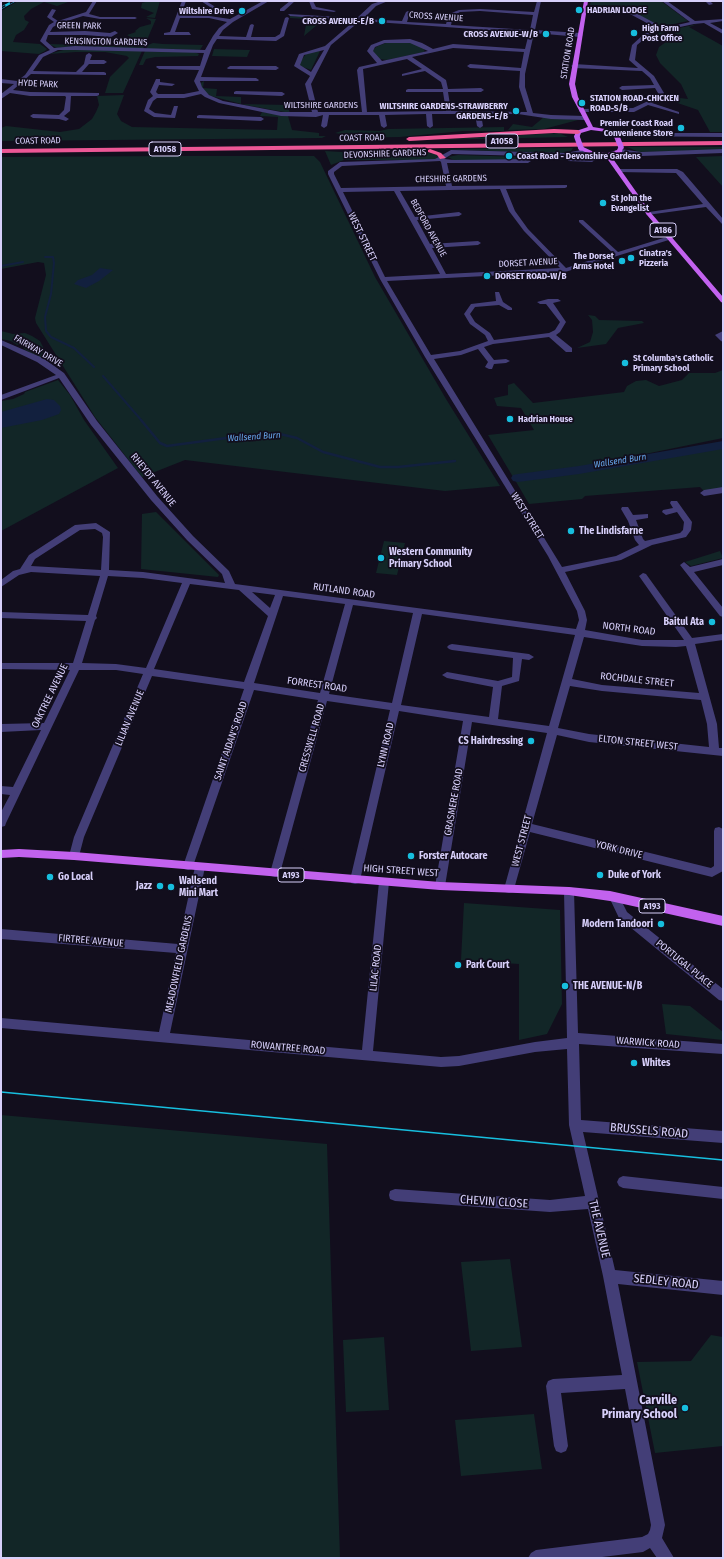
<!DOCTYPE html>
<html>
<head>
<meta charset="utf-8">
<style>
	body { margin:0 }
	#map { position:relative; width:724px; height:1559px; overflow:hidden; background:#120e1d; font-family:"Fira Sans Condensed",sans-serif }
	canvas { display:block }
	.frame { position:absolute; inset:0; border:2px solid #d7cffa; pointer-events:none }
</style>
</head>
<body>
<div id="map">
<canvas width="724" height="1559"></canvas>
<div class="frame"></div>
</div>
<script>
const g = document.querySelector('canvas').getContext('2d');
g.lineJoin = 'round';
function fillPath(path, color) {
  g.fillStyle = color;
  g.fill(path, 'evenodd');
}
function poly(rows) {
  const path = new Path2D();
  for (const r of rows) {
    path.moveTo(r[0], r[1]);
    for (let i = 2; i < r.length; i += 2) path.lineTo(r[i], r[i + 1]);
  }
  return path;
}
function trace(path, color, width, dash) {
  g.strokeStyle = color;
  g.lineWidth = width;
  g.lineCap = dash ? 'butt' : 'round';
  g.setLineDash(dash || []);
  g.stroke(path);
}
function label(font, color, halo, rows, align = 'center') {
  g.font = font + ' "Fira Sans Condensed",sans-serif';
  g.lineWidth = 3.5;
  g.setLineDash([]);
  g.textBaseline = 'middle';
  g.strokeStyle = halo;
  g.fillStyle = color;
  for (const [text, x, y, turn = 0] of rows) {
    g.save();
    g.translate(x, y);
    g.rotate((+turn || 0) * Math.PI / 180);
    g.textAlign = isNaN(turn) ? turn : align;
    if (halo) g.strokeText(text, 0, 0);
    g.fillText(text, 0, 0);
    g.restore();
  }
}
fillPath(poly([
	[18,1,68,2,57,6,44,2,31,9,24,16,25,20,29,22,24,30,16,35,13,42,40,44,47,49,45,51,39,54,1,51,1,11],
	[149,1,160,1,155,18,146,17,154,13,141,8,142,3],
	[591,1,661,1,688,21,660,27,633,12,629,12,617,7,590,5],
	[290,16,321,18,317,25,304,36,307,19,290,18],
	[146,18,156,19,143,49,75,46,57,48,49,44,114,46,127,44,136,40,127,35,136,32,135,31,140,27,151,24,151,21],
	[698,24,689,27,723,46,723,132,710,132,698,110,663,98,664,96,688,99,681,84,660,63,656,55,659,47,677,34,668,31,659,36,656,33],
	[388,42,411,42,425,48,424,52,387,60,379,59,372,53,373,50,376,47],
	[153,43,163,44,203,45,200,50,146,49,148,45],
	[67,49,142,51,123,93,105,93,110,77,129,58,127,56,105,52,76,52,49,54],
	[214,49,250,50,247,57,212,56],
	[319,50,320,51,311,70,300,66,299,63,306,54],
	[145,51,194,52,199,54,198,56,155,57,146,59,143,65,139,65],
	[204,81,203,88,217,89,216,96,241,97,241,104,287,105,290,113,245,105,211,96,205,92,201,86,201,83],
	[124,95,117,114,121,121,132,127,277,130,278,117,260,116,262,112,288,116,292,130,319,133,319,136,326,136,322,138,1,141,1,128,6,126,60,132,79,129,92,119,96,112,99,105,97,96],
	[544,117,578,120,544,129,508,130,513,124,532,127],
	[504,127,504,131,463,131,400,137,347,138,346,135,335,133,345,130,380,131,388,129],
	[559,133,568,137,433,140],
	[627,147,723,147,723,150,639,152],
	[573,148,571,151,561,153,433,149],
	[358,150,425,152,439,155,436,159,432,160,344,160,331,165,325,151,358,153],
	[458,155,524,157,585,157,583,159,455,161,448,157],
	[173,156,314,156,320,162,375,277,446,399,500,486,445,491,185,460,142,477,95,417,36,323,35,318,46,275,44,263,38,262,1,269,1,157],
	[723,156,723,187,696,157],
	[588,315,595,316,599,320,642,321,644,323,618,328,606,344,577,348,590,342,593,332,592,320],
	[1,331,13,334,25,333,32,336,40,341,51,363,46,358,40,358,24,349,24,347,21,344,17,345,11,341,1,339],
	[723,370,723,438,577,468,513,477,488,435,534,430,521,408,497,406,494,398,508,395,508,385,514,383,533,403,624,392,627,386,636,381,646,380,659,386,663,385,682,380,689,373,715,373],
	[58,380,70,395,84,420,118,468,1,531,1,401,13,399,24,394,25,392],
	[723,447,723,488,704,491,700,487,585,496,582,499,529,504,515,480,597,469],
	[156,512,219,575,218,577,141,569,142,514],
	[384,541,405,543,397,575,376,573],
	[720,551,723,558,691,566,685,562],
	[464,903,560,910,562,1004,547,1034,519,1040,519,964,461,960],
	[662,1004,690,1006,723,1032,723,1040,666,1034],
	[1,1115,327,1144,340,1558,1,1558],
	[510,1259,522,1347,471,1351,461,1262],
	[711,1335,723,1337,723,1446,655,1453,637,1362,691,1361],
	[384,1337,389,1410,346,1412,343,1340],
	[534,1414,542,1469,461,1476,455,1420]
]), '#122627');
fillPath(poly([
	[100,268,113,270,99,281,86,288,74,284,78,280,92,275],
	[47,399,54,400,60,406,61,410,59,414,42,420,1,428,1,412]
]), '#12203e');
trace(poly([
	[45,257,53,257,54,263,51,294,45,317,46,331,51,337,74,348,94,367],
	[1,266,23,262],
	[103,376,142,421]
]), '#12203e', 2);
trace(poly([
	[141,420,160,443,167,446,234,437,244,438,280,434,297,438,323,452,380,467,398,467,455,461]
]), '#12203e', 2.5);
fillPath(poly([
	[723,441,723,449,579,474,518,482,513,481,511,478,513,475,518,474,579,466,723,441]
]), '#12203e');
fillPath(poly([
	[93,1,97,1,89,14,100,17,135,17,137,18,135,19,100,19,83,16,61,23,53,27,50,32,85,31,110,33,115,31,118,33,111,37,85,35,48,35,46,41,54,48,75,46,205,50,213,36,219,28,227,22,209,18,180,18,175,32,189,32,191,35,164,35,164,33,170,32,182,1,186,1,181,15,209,16,230,19,263,1,269,1,233,22,223,30,219,36,246,37,250,25,252,24,254,25,251,37,275,37,280,34,285,18,287,17,289,18,284,36,276,41,217,39,213,45,201,77,256,78,259,80,258,81,200,81,202,87,209,95,223,101,281,112,312,112,305,84,310,76,294,66,299,54,325,46,354,21,290,16,288,14,357,18,372,4,381,1,388,1,376,6,363,19,402,21,406,12,408,11,410,12,407,22,446,24,449,14,459,10,480,9,534,12,537,1,541,1,535,30,580,33,583,35,580,37,534,33,525,74,525,87,533,113,551,115,585,116,588,118,585,120,551,119,518,114,481,114,483,126,480,128,477,126,475,114,432,114,433,126,430,128,427,126,426,114,385,115,387,126,384,128,381,126,379,115,329,115,327,126,324,128,321,126,323,115,316,117,281,116,219,103,205,97,201,94,184,98,157,98,153,101,149,109,155,113,171,115,174,106,178,106,175,118,154,117,144,111,148,100,153,96,150,92,156,79,160,79,160,82,175,84,172,86,159,85,156,92,158,94,184,94,199,91,194,81,199,70,159,69,156,67,157,66,200,66,204,53,75,50,58,50,43,57,33,71,76,72,84,64,86,55,89,53,92,55,90,60,104,60,107,62,104,64,89,64,82,72,104,72,106,73,106,75,31,74,13,90,30,92,99,93,99,95,97,96,71,96,70,111,64,116,69,119,66,121,59,119,33,118,30,116,33,114,59,115,64,110,66,97,65,96,30,96,10,93,1,99,1,94,14,84,1,83,1,79,17,81,25,75,39,55,50,50,40,41,49,25,54,22,47,17,52,9,56,10,52,17,58,21,86,12,93,1],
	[480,11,533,15,530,30,451,25,453,16,460,12,480,11],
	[360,21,404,24,529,33,525,49,453,44,433,49,422,43,410,39,384,40,371,45,367,51,377,63,359,67,357,70,362,112,318,112,311,84,331,45,360,21],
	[385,43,410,43,428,51,382,61,373,51,375,47,385,43],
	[453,48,524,52,521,68,470,64,467,66,470,68,520,71,519,87,527,112,451,111,448,92,481,92,484,90,481,88,448,89,446,80,412,57,453,48],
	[324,50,311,72,300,65,304,55,324,50],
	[407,59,422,69,402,74,402,76,425,71,441,82,443,89,408,89,406,90,406,92,443,92,446,111,367,112,363,69,407,59],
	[201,1,206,1,217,8,213,9,201,1],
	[290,1,295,1,284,11,280,11,280,9,290,1],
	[309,1,313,1,316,7,336,11,334,12,312,9,309,1],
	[662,1,667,1,695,21,723,19,723,21,710,23,723,30,723,34,704,23,694,24,657,32,648,36,637,45,635,60,654,76,664,93,661,99,652,103,679,112,679,114,648,105,634,112,580,112,579,111,582,109,633,108,657,97,658,93,655,88,622,90,619,88,622,86,654,85,650,78,642,71,574,68,571,66,574,64,638,68,629,60,632,45,644,34,658,29,630,14,630,12,634,12,664,28,690,22,662,1],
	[705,1,710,1,713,4,709,5,705,1],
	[230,66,276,66,279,68,276,70,228,69,227,68,230,66],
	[236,91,282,92,285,94,282,96,234,94,234,92,236,91],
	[199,115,261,117,264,119,261,121,197,118,197,116,199,115],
	[616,133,723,133,723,137,614,136,613,135,616,133],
	[586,149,589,151,588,152,566,157,452,154,444,159,454,160,528,159,531,161,528,163,447,163,452,186,567,185,567,187,565,188,506,189,515,211,528,229,566,268,613,253,579,222,579,220,583,220,618,252,670,236,673,238,672,239,565,272,387,281,431,355,460,351,488,341,485,335,470,324,464,314,471,304,496,301,495,292,499,292,503,302,512,308,512,310,508,310,499,305,475,307,470,314,475,322,490,333,494,340,549,333,555,330,560,322,546,304,540,304,537,302,548,299,558,299,561,301,553,303,566,322,560,332,556,335,572,348,572,352,566,352,549,337,493,344,484,347,494,360,506,359,510,361,506,363,494,364,492,369,489,369,485,367,488,362,478,349,461,355,434,359,562,567,616,556,639,545,635,540,628,521,621,509,622,507,628,507,633,515,648,514,648,518,636,520,643,539,645,541,680,533,683,530,684,522,677,512,666,515,662,512,663,510,673,508,670,503,671,501,677,501,692,522,691,530,686,537,652,545,621,560,565,572,585,611,587,620,585,630,642,640,684,640,639,576,643,573,646,574,692,638,723,634,723,640,695,644,717,724,719,748,723,748,723,756,589,742,557,735,532,824,711,868,714,866,714,831,715,828,719,827,723,829,723,871,712,877,530,832,514,889,513,892,509,893,505,892,504,889,547,733,472,722,445,886,444,889,440,890,436,889,435,886,463,721,399,711,360,880,359,883,355,884,351,883,350,880,390,710,327,701,280,873,279,876,275,877,271,876,270,873,318,700,254,690,193,866,192,869,188,870,184,869,183,866,244,689,152,676,84,837,79,856,78,859,74,860,70,859,69,856,74,837,143,674,116,670,79,670,6,823,5,826,1,827,1,812,10,795,1,794,1,786,13,787,41,730,1,732,1,724,44,723,70,670,1,669,1,663,73,663,86,621,1,618,1,612,88,615,100,576,31,572,19,575,1,587,1,580,13,571,20,569,29,555,75,525,96,523,110,532,109,570,143,572,225,583,222,574,187,540,151,500,91,425,59,378,1,400,1,395,56,375,37,362,1,345,1,340,43,358,64,373,97,421,157,496,193,536,229,571,235,584,576,629,579,620,577,611,548,556,425,357,380,279,328,174,328,171,340,162,435,159,451,150,566,153,586,149],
	[440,161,441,162,446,186,341,188,334,174,334,172,342,166,440,161],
	[500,189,509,211,524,231,560,268,446,274,432,248,478,245,481,243,478,241,430,244,417,220,459,216,462,214,459,212,415,217,400,191,500,189],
	[394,191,440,274,385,277,343,192,394,191],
	[95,529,102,533,103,537,101,570,31,566,35,559,80,530,95,529],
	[108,576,143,578,182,583,146,668,116,664,82,663,95,620,97,618,96,616,108,576],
	[190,584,239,590,268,616,244,682,154,669,190,584],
	[252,592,275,595,270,608,252,592],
	[283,596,345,604,320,693,254,683,283,596],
	[353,605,413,613,392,703,329,694,353,605],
	[422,614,575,635,549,726,498,719,502,686,519,681,522,659,529,660,534,657,529,654,452,644,449,645,447,647,449,649,452,650,513,658,512,677,498,681,447,672,442,675,447,678,493,687,489,717,401,705,422,614],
	[584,637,642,646,676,647,686,646,699,693,602,685,572,679,584,637],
	[570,686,602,691,701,700,707,724,709,747,589,734,558,728,570,686],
	[620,149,641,152,723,149,723,153,641,156,618,152,617,151,620,149],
	[570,158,592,158,595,160,592,162,568,161,568,159,570,158],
	[616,169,677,169,683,172,723,219,723,225,706,207,647,215,646,214,649,212,703,204,676,173,618,172,615,170,616,169],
	[723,331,723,342,721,341,715,335,723,331],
	[723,487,723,493,704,496,700,493,704,490,723,487],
	[723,559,723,565,694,572,723,608,723,617,720,616,680,565,684,562,690,567,723,559],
	[200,863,204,864,205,867,170,1033,362,1050,379,882,380,879,384,878,388,879,389,882,373,1051,441,1057,459,1056,535,1042,567,1038,564,891,565,888,569,887,573,888,574,891,578,1033,723,1044,723,1054,579,1044,581,1120,723,1131,723,1143,583,1132,615,1270,723,1281,723,1295,618,1284,665,1525,662,1538,674,1558,657,1558,650,1548,643,1552,594,1558,528,1558,531,1553,536,1550,642,1537,648,1534,650,1530,651,1525,625,1389,561,1393,568,1446,566,1451,561,1453,556,1451,554,1446,546,1386,548,1381,553,1379,622,1375,603,1276,588,1209,550,1212,395,1201,390,1199,389,1195,390,1191,395,1189,550,1200,585,1196,569,1125,567,1049,535,1052,459,1066,441,1067,1,1028,1,1018,159,1032,176,953,1,939,1,929,178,944,195,867,196,864,200,863],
	[614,892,618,894,627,912,723,989,723,1001,719,1000,619,918,609,897,610,894,614,892],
	[623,1176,723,1187,723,1199,623,1188,619,1186,617,1182,619,1178,623,1176]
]), '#433e77');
fillPath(poly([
	[584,1,588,1,575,84,578,97,593,127,611,130,619,136,619,138,615,138,607,132,591,130,581,133,579,138,574,137,576,131,588,127,572,97,569,84,584,1],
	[581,146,594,152,608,153,617,150,619,146,623,146,622,152,611,156,651,213,723,297,723,303,721,302,647,215,606,157,591,155,579,149,578,148,581,146],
	[19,849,74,852,440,882,569,887,610,891,723,916,723,926,610,901,569,895,440,890,74,860,19,857,1,858,1,850,19,849]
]), '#c262ee');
fillPath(poly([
	[554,129,578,130,581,132,578,134,554,133,409,141,406,139,409,137,554,129],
	[723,141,723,145,1,153,1,149,723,141],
	[430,149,441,153,446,158,440,159,437,155,428,152,428,150,430,149]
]), '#ed5796');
trace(poly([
	[1,1092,723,1160]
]), '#17bede', 1.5);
const rail = poly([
	[1,8,14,1]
]);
trace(rail, '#17bede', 2.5);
trace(rail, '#120e1d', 1.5, [5]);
trace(poly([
	[577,137,581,148],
	[617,137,621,147]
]), '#c262ee', 5.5);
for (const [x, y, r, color] of [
	[579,10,4,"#17bede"],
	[242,11,4,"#17bede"],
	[382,21,4,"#17bede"],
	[634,33,4,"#17bede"],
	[546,34,4,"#17bede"],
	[582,103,4,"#17bede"],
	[516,111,4,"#17bede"],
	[681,128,4,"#17bede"],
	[509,156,4,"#17bede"],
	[603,203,4,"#17bede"],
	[631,258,4,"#17bede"],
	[622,261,4,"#17bede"],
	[487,276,4,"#17bede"],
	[625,363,4,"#17bede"],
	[510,419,4,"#17bede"],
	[571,531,4,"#17bede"],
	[381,558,4,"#17bede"],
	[712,622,4,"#17bede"],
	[531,741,4,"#17bede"],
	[411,856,4,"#17bede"],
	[600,875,4,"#17bede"],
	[50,877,4,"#17bede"],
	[160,886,4,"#17bede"],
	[171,887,4,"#17bede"],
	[661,924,4,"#17bede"],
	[458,965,4,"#17bede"],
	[565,986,4,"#17bede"],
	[634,1063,4,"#17bede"],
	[685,1408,4,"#17bede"]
]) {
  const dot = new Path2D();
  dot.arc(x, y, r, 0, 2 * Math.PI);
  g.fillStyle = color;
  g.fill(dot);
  trace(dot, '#120e1d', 1.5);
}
label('bold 9px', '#d7cffa', '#120e1d', [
	["HADRIAN LODGE",587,10],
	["Wiltshire Drive",234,11,"right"],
	["CROSS AVENUE-E/B",374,21,"right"],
	["High Farm",642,28],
	["Post Office",642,38],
	["CROSS AVENUE-W/B",538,34,"right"],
	["STATION ROAD-CHICKEN",590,98],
	["ROAD-S/B",590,108],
	["WILTSHIRE GARDENS-STRAWBERRY",508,106,"right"],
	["GARDENS-E/B",508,116,"right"],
	["Premier Coast Road",673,123,"right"],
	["Convenience Store",673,133,"right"],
	["Coast Road - Devonshire Gardens",517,156],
	["St John the",611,198],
	["Evangelist",611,208],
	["Cinatra's",639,253],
	["Pizzeria",639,263],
	["The Dorset",614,256,"right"],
	["Arms Hotel",614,266,"right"],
	["DORSET ROAD-W/B",495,276],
	["St Columba's Catholic",633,358],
	["Primary School",633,368],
	["Hadrian House",518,419]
], 'left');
label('9px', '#d7cffa', '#120e1d', [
	["CROSS AVENUE",436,17,4],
	["GREEN PARK",79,26,1],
	["KENSINGTON GARDENS",106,42,1],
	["STATION ROAD",568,53,-81],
	["HYDE PARK",38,84,3],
	["WILTSHIRE GARDENS",321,105],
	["COAST ROAD",362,138,-1],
	["COAST ROAD",38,141,-1],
	["DEVONSHIRE GARDENS",385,154,-2],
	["CHESHIRE GARDENS",451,179,-1],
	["BEDFORD AVENUE",428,228,61],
	["DORSET AVENUE",528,263,-3],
	["FAIRWAY DRIVE",38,351,30]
]);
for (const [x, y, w] of [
	[502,141,32],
	[165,149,32],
	[663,230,26],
	[291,875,26],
	[652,906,26]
]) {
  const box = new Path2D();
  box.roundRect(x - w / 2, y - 7, w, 14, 3);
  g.fillStyle = '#120e1d';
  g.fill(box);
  trace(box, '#d7cffa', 1);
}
label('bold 9px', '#d7cffa', null, [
	["A1058",502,141],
	["A1058",165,149],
	["A186",663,230],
	["A193",291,875],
	["A193",652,906]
]);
label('italic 9px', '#68a9ef', '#120e1d', [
	["Wallsend Burn",254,437,-4],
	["Wallsend Burn",620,461,-9]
]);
label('10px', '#d7cffa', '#120e1d', [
	["WEST STREET",362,237,64],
	["RHEYDT AVENUE",153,480,51],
	["WEST STREET",527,516,58],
	["RUTLAND ROAD",344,591,8],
	["NORTH ROAD",629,629,7],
	["ROCHDALE STREET",637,680,6],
	["FORREST ROAD",317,685,8],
	["OAKTREE AVENUE",50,696,-64],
	["LILIAN AVENUE",130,718,-67],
	["CRESSWELL ROAD",312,738,-74],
	["SAINT AIDAN'S ROAD",231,741,-71],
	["ELTON STREET WEST",638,743,6],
	["LYNN ROAD",386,745,-77],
	["GRASMERE ROAD",454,802,-80],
	["WEST STREET",522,841,-75],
	["YORK DRIVE",619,850,14],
	["HIGH STREET WEST",401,871,4],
	["FIRTREE AVENUE",91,941,5],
	["MEADOWFIELD GARDENS",179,964,-78],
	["PORTUGAL PLACE",684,964,39],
	["LILAC ROAD",376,968,-84],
	["WARWICK ROAD",648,1043,4],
	["ROWANTREE ROAD",288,1048,5]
]);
label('bold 10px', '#d7cffa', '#120e1d', [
	["The Lindisfarne",579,531],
	["Western Community",389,552],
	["Primary School",389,564],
	["Baitul Ata",704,622,"right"],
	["CS Hairdressing",523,741,"right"],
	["Forster Autocare",419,856],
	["Duke of York",608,875],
	["Go Local",58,877],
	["Wallsend",179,881],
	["Mini Mart",179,893],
	["Jazz",152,886,"right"],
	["Modern Tandoori",653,924,"right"],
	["Park Court",466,965],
	["THE AVENUE-N/B",573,986],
	["Whites",642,1063]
], 'left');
label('12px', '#d7cffa', '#120e1d', [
	["BRUSSELS ROAD",649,1131,5],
	["CHEVIN CLOSE",494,1202,4],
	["THE AVENUE",599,1229,77],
	["SEDLEY ROAD",666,1282,6]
]);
label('bold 12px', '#d7cffa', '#120e1d', [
	["Carville",677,1401],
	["Primary School",677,1415]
], 'right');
</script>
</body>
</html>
